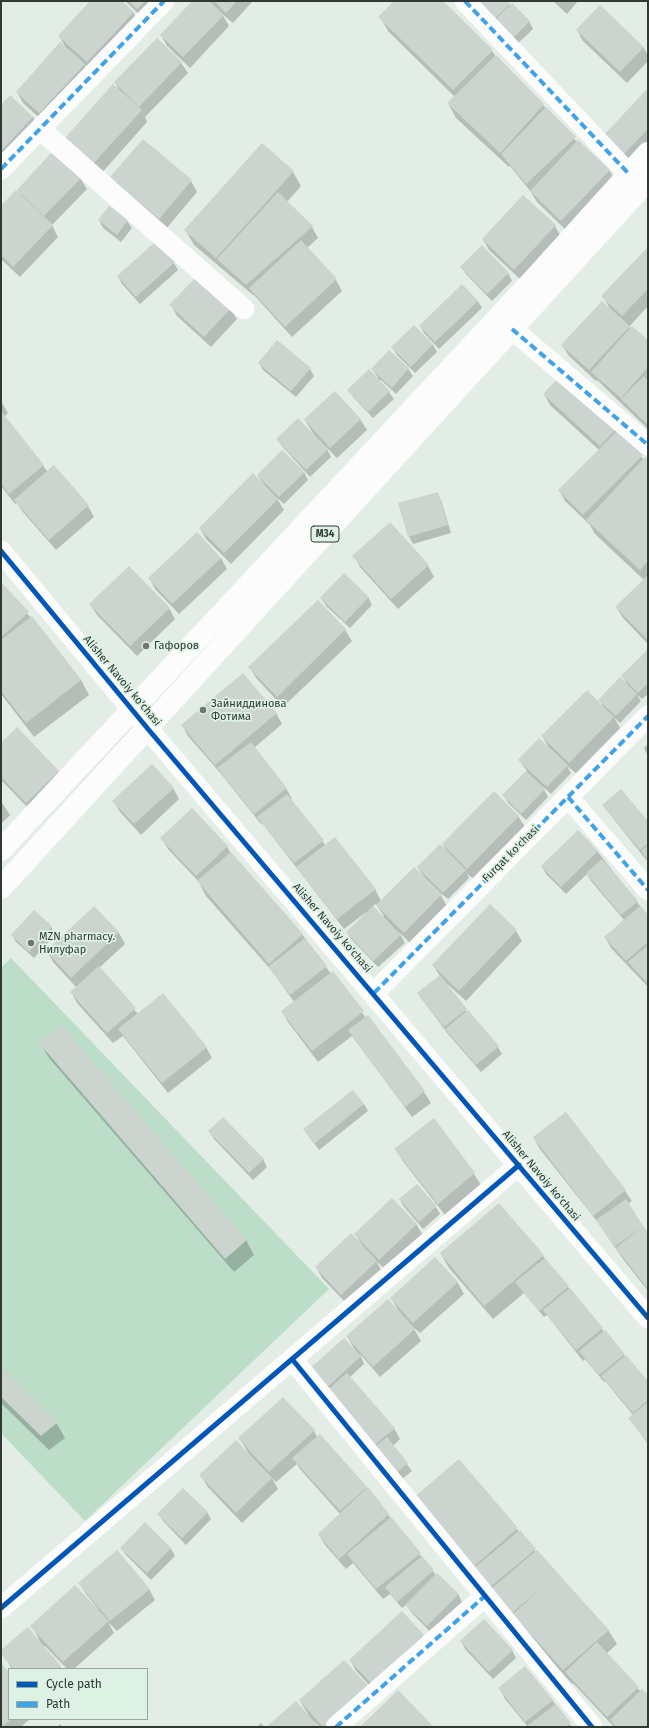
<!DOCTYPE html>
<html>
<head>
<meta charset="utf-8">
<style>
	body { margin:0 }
	#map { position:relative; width:649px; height:1728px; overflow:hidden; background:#e2ede5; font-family:"Fira Sans",sans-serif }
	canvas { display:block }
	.frame { position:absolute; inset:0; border:2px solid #303933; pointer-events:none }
	.legend { position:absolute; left:8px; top:1668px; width:140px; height:52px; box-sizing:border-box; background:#ddf2e4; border:1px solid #98a89d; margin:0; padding:5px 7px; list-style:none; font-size:12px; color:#303933 }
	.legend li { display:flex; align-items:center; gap:8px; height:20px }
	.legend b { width:20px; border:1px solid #98a89d }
</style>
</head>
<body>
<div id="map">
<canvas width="649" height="1728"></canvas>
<div class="frame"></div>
<ul class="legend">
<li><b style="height:5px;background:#0057b8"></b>Cycle path</li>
<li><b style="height:5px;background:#3ea3eb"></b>Path</li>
</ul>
</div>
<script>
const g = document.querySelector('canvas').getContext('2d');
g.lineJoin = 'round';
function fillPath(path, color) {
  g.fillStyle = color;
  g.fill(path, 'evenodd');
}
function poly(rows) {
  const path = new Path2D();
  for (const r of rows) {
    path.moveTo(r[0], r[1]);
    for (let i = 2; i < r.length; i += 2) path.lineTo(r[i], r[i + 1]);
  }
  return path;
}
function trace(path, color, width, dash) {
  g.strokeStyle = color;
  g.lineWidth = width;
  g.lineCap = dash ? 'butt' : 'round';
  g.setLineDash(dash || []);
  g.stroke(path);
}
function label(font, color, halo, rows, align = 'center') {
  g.font = font + ' "Fira Sans",sans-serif';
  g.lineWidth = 3.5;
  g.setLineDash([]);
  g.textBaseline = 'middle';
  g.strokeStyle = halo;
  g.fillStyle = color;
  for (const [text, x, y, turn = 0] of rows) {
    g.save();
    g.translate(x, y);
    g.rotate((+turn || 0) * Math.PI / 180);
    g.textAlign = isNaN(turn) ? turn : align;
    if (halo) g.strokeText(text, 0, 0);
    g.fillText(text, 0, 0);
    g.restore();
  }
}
fillPath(poly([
	[11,958,329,1289,85,1521,1,1433,1,968]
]), '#bcdec8');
fillPath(poly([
	[91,1,121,1,133,12,139,23,93,73,84,64,90,75,46,124,23,103,17,92,66,48,59,36],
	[125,1,161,1,144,19],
	[193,1,208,1,211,3,210,1,253,1,233,23,222,14,229,26,190,68,167,46,161,35],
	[394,1,442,1,492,51,496,57,543,105,577,142,609,170,616,181,568,232,537,202,531,192,510,166,509,167,456,118,448,103,455,97,388,31,380,17],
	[505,1,529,21,533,29,513,48,474,8],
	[553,1,578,1,567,14],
	[600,6,644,48,648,56,648,61,627,83,583,41,577,30],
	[181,63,188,73,145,117,147,122,100,175,72,150,120,92,115,82],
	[648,93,648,146,630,165,610,147],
	[1,107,33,117,39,128,1,166],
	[293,172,301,186,287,202,312,227,318,238,307,248,336,280,342,291,292,337,254,295,253,295,194,245,186,231],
	[112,177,191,181,197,192,166,229,118,188],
	[80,178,87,189,52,225,58,237,20,277,1,259,1,207,22,197,18,190],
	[109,207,127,221,132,228,121,242,103,228,99,220],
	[555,226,561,237,521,280,489,250,483,239],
	[648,252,648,306,629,327,648,341,648,429,597,380,596,381,569,356,562,345,610,309,603,296],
	[174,263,178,270,140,304,122,284,118,276],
	[461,267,508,273,512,281,492,301,466,274],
	[478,301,482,308,439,349,424,333,420,326],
	[171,305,230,308,237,319,211,347,177,316],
	[414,326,433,345,437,352,415,373,397,355,392,347],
	[259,363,310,369,314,376,296,397,263,370],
	[407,367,413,376,396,394,381,380,379,381,389,392,394,399,373,418,353,397,349,390,378,378,373,370],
	[544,394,615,430,617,433,618,432,644,460,648,461,648,644,623,618,616,607,644,580,595,534,590,525,565,501,559,490,599,450,550,405],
	[1,401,8,413,4,417,48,472,54,467,88,506,94,517,56,550,22,511,17,503,15,504,1,486],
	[360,419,367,430,337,458,326,447,331,457,310,477,282,446,277,439,314,435,305,420],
	[304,472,308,480,284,504,276,497,284,510,231,564,206,539,200,528,264,485,258,476],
	[437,493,441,500,451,533,413,544,409,537],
	[354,556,428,566,434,577,398,609,360,567],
	[221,558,227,569,179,614,155,589,149,578],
	[1,583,31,618,32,617,81,680,89,695,34,737,1,694],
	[368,597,372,605,350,628,326,606,321,598],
	[318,601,345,630,352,641,283,707,256,678,250,668],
	[90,604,169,608,175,619,137,656,97,615],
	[648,651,648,694,642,699,637,695,641,701,620,723,614,717,620,728,576,773,567,766,571,773,551,794,542,786,548,797,526,820,508,803,504,796,527,771,519,760,549,748,542,736,603,706,599,700,627,684,622,676],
	[276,713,282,724,254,748,286,788,292,799,291,800,326,846,375,889,381,901,424,877,418,868,447,852,443,845,518,816,525,827,474,879,467,874,469,878,448,899,439,892,447,906,410,943,399,932,405,943,378,967,351,939,347,932,366,914,365,913,344,929,262,823,261,824,222,775,188,736,182,725],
	[376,904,384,916,383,917,373,906],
	[17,729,58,772,65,783,33,813,1,780,1,744],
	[648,744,648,756,644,748],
	[173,788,179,799,141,835,120,812,114,802],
	[1,801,10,815,1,824],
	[603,805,648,823,648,862,608,812],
	[578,832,598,852,648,916,648,987,611,948,605,937,624,920,591,881,587,874,566,894,546,874,542,866],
	[161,838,227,846,231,854,302,934,331,974,333,973,366,1018,368,1016,424,1092,431,1103,412,1117,352,1036,318,1062,288,1022,282,1011,294,1002,272,971,206,896,198,881,168,849],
	[94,907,119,933,125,944,99,968,138,1014,206,1047,212,1058,168,1093,123,1036,113,1043,77,1003,71,992,76,987,53,962,47,951],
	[34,911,51,927,56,934,34,958,16,942,12,935],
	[516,931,522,941,466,1001,444,981,467,1012,498,1047,502,1054,481,1072,448,1034,418,994,440,976,433,965],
	[41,1044,246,1240,254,1255,234,1272,49,1058],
	[364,1104,368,1111,319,1150,304,1129],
	[566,1114,625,1191,632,1201,628,1204,648,1234,648,1291,623,1259,600,1225,540,1149,534,1138],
	[434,1120,474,1174,481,1185,445,1215,402,1160,395,1149],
	[209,1131,263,1159,267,1167,253,1180,214,1139],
	[400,1200,436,1207,440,1214,423,1229,404,1207],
	[416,1224,423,1235,386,1270,376,1261,383,1273,348,1305,322,1278,316,1267,362,1245,355,1234],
	[441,1254,543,1256,604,1332,648,1383,648,1444,629,1418,633,1415,605,1381,604,1382,585,1359,583,1361,547,1315,544,1317,524,1293,493,1319,449,1268],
	[435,1258,458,1283,464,1294,420,1333,413,1327,421,1341,380,1377,360,1354,364,1364,349,1378,394,1428,400,1439,393,1446,412,1471,398,1482,311,1381,355,1350,347,1336,398,1310,391,1298],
	[1,1367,57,1424,65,1438,49,1450,1,1403],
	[314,1431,317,1437,368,1489,436,1575,458,1594,462,1602,431,1633,411,1612,406,1605,402,1608,390,1594,383,1599,353,1563,346,1569,325,1545,319,1534,340,1514,300,1469,297,1464,276,1482,272,1478,278,1489,242,1523,207,1486,201,1475,248,1452,239,1438],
	[459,1460,536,1552,608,1630,617,1644,606,1654,641,1692,648,1696,648,1727,614,1727,573,1683,572,1684,522,1628,423,1512],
	[207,1512,211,1519,186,1545,163,1521,158,1514],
	[145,1524,171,1549,175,1556,151,1580,126,1555,121,1548],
	[80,1584,149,1589,155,1600,117,1631,108,1622,114,1633,74,1669,67,1669,45,1646,44,1647,62,1669,12,1669,1,1651,39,1639,32,1626,98,1609,86,1594],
	[423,1636,429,1646,377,1694,356,1671,350,1660],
	[461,1641,512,1650,516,1658,493,1679,465,1649],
	[1,1664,9,1674,9,1719,30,1719,21,1727,1,1727],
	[499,1688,552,1700,572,1727,528,1727,505,1699],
	[300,1701,340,1727,320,1727,316,1723,315,1724,318,1727,270,1727,308,1714],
	[261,1723,264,1727,257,1727],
	[60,1724,63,1727,57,1727]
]), '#0003');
fillPath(poly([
	[90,1,122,1,134,12,87,62,58,36],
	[129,1,145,1,137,9],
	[192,1,209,1,224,15,183,57,160,35],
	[214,1,237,1,226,13],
	[394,1,443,1,493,50,453,90,378,17],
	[469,1,507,1,510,4,490,23],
	[512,3,530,21,509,42,491,24],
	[600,5,644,47,620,72,576,30],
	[157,38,182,62,139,107,114,82],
	[60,42,85,64,39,113,16,92],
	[496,55,544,104,500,153,447,103],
	[113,84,142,110,93,164,64,139],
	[646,90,648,92,648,129,623,155,603,136],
	[10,95,33,117,1,151,1,105],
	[546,107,576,137,526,184,501,154],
	[143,139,192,180,159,219,110,177],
	[578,140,610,170,561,221,530,191],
	[262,143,294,171,216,258,184,230],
	[53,151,81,178,44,216,17,190],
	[16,190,53,225,13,267,1,255,1,206],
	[278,192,313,226,246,285,217,259],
	[523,195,556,225,514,270,482,239],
	[109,206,128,220,117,235,98,220],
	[301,240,337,279,285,327,249,288],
	[156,241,175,262,136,297,117,276],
	[482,245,509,273,487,294,460,267],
	[646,249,648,250,648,289,622,316,601,296],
	[197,276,231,308,204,337,169,305],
	[462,284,478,301,435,342,419,326],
	[602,301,630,326,589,370,561,345],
	[414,325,433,344,411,367,391,347],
	[632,326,648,340,648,367,621,398,591,372],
	[277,340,311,368,291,391,258,363],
	[389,350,409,368,392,388,371,369],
	[369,369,390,391,368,412,347,390],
	[644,376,648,381,648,425,621,399],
	[559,377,616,429,600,446,543,394],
	[335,391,361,419,330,448,304,419],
	[1,411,44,465,9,494,1,484],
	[298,418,328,449,306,470,276,439],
	[618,430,643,455,583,515,558,490],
	[282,450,305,472,279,497,257,475],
	[645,457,648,460,648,561,640,570,586,520],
	[54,465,89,505,49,540,14,500],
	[253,473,278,499,224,553,199,528],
	[438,492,448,525,408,537,398,503],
	[390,522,429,565,391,599,352,556],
	[197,532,221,558,172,604,148,578],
	[129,566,170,608,130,646,89,604],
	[344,573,369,597,345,622,320,598],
	[648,575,648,640,615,607],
	[1,582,29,612,1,637],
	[318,600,346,629,277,697,248,667],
	[32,616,81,680,26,723,1,691,1,640],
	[648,649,648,683,638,693,621,676],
	[243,673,277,713,215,765,181,725],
	[620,677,637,694,616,716,598,700],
	[587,690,614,717,569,763,541,736],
	[17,727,59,771,26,803,1,777,1,743],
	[539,738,568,765,547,787,518,760],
	[251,742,287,788,254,814,217,768],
	[152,764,174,788,134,824,112,801],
	[526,771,545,789,521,814,502,795],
	[621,789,648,821,648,843,640,850,602,805],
	[494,791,519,816,467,869,442,844],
	[287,794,324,840,294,863,257,817],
	[192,808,228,846,196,876,160,838],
	[578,830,598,851,561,887,541,866],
	[335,837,376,889,337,919,296,867],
	[440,844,466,870,443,893,417,867],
	[648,845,648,860,641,851],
	[231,852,303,934,269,964,197,881],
	[602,859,638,901,621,915,586,873],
	[414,867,442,894,404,933,376,905],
	[490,904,517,930,459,991,432,965],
	[94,906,119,932,71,978,46,951],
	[373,906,401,935,373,961,346,932],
	[640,906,648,915,648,942,626,961,604,937],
	[34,910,52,926,29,952,11,935],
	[305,938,327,966,290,995,268,967],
	[648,945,648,984,628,962],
	[99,966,136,1008,107,1033,70,992],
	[333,971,364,1011,312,1051,281,1011],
	[440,975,467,1009,444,1027,417,993],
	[163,993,207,1047,162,1083,118,1029],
	[468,1010,499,1046,476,1065,445,1029],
	[368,1015,425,1091,405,1107,348,1030],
	[61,1025,247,1240,225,1259,39,1043],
	[353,1090,364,1104,314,1144,303,1129],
	[566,1112,626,1190,593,1216,533,1137],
	[223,1117,264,1159,249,1173,208,1131],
	[434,1118,475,1173,438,1204,394,1149],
	[417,1184,437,1206,419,1222,399,1199],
	[392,1198,417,1224,379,1260,354,1234],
	[626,1199,643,1226,614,1247,596,1220],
	[499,1203,544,1255,484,1306,440,1253],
	[643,1226,648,1232,648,1289,616,1248],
	[351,1233,377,1261,341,1295,315,1267],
	[435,1257,458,1282,413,1323,390,1298],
	[545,1258,569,1286,539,1311,515,1282],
	[570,1288,603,1328,576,1350,543,1310],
	[388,1299,415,1329,373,1367,346,1336],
	[605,1330,625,1354,599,1375,579,1351],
	[344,1338,361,1356,322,1392,305,1373],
	[626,1355,648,1381,648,1400,633,1413,601,1376],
	[1,1366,57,1423,41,1436,1,1397],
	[347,1373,395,1428,371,1448,324,1393],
	[283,1397,315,1430,269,1472,238,1438],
	[648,1402,648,1443,628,1418],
	[320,1434,367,1487,340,1511,292,1458],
	[387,1437,408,1463,394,1475,373,1449],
	[236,1440,272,1478,236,1513,199,1475],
	[459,1459,518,1528,473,1567,413,1498],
	[368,1487,389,1514,339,1559,318,1534],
	[183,1488,208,1512,182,1538,157,1514],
	[391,1517,421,1553,376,1589,347,1554],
	[145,1522,171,1548,147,1573,120,1548],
	[520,1530,536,1549,490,1587,474,1568],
	[117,1550,150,1589,110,1621,78,1583],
	[537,1550,609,1630,563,1670,513,1614,546,1584,512,1613,491,1589],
	[422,1556,434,1570,397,1602,385,1587],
	[437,1573,459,1594,427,1626,405,1605],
	[75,1585,109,1621,63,1662,30,1626],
	[402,1611,424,1635,371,1683,349,1660],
	[484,1619,513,1650,489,1672,460,1641],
	[28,1627,61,1666,57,1669,14,1669,1,1654,1,1650],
	[597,1642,639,1687,607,1717,565,1672],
	[344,1660,368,1686,323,1727,299,1700],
	[1,1663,9,1672,9,1719,11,1719,2,1727],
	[525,1666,553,1700,525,1722,498,1688],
	[642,1689,648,1695,648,1727,616,1727,610,1720],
	[398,1690,434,1727,360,1727],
	[296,1701,319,1727,270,1727,268,1725],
	[556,1704,571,1723,565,1727,529,1727,528,1725]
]), '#cbd4ce');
trace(poly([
	[465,1,629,174],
	[40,129,244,309],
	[1,169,164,1],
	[512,329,648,445],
	[1,551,148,729,648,1318],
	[568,797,648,890],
	[374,993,648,716],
	[292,1359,592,1727],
	[1,1608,519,1165],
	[336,1727,485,1596]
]), '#fbfcfb', 21);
trace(poly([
	[1,850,534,279,648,153],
	[1,888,648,180]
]), '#fbfcfb', 22);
trace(poly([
	[465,1,629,174],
	[1,169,164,1],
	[512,329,648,445],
	[568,797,648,890],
	[374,993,648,716],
	[336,1727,485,1596]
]), '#3ea3eb', 4, [8, 4]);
trace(poly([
	[1,551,148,729,648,1318],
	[292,1359,592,1727],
	[1,1608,519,1165]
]), '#0057b8', 5);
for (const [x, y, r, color] of [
	[146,646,4,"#6e7871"],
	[203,710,4,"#6e7871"],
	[31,943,4,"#6e7871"]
]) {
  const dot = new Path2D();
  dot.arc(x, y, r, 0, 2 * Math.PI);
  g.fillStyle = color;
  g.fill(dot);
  trace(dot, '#ddf2e4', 1.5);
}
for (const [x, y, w] of [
	[325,534,28]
]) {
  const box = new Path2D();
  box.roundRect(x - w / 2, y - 8, w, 16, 3);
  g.fillStyle = '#ddf2e4';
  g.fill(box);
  trace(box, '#303933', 1);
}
label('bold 10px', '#303933', null, [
	["M34",325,534]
]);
label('11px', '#303933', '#ddf2e4', [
	["Гафоров",154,646],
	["Зайниддинова",211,704],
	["Фотима",211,717],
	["MZN pharmacy.",39,937],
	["Нилуфар",39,950]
], 'left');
label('11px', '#303933', '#ddf2e4', [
	["Alisher Navoiy ko'chasi",122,681,50],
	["Furqat ko'chasi",511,854,-45],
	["Alisher Navoiy ko'chasi",332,928,49],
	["Alisher Navoiy ko'chasi",541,1176,50]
]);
</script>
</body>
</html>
